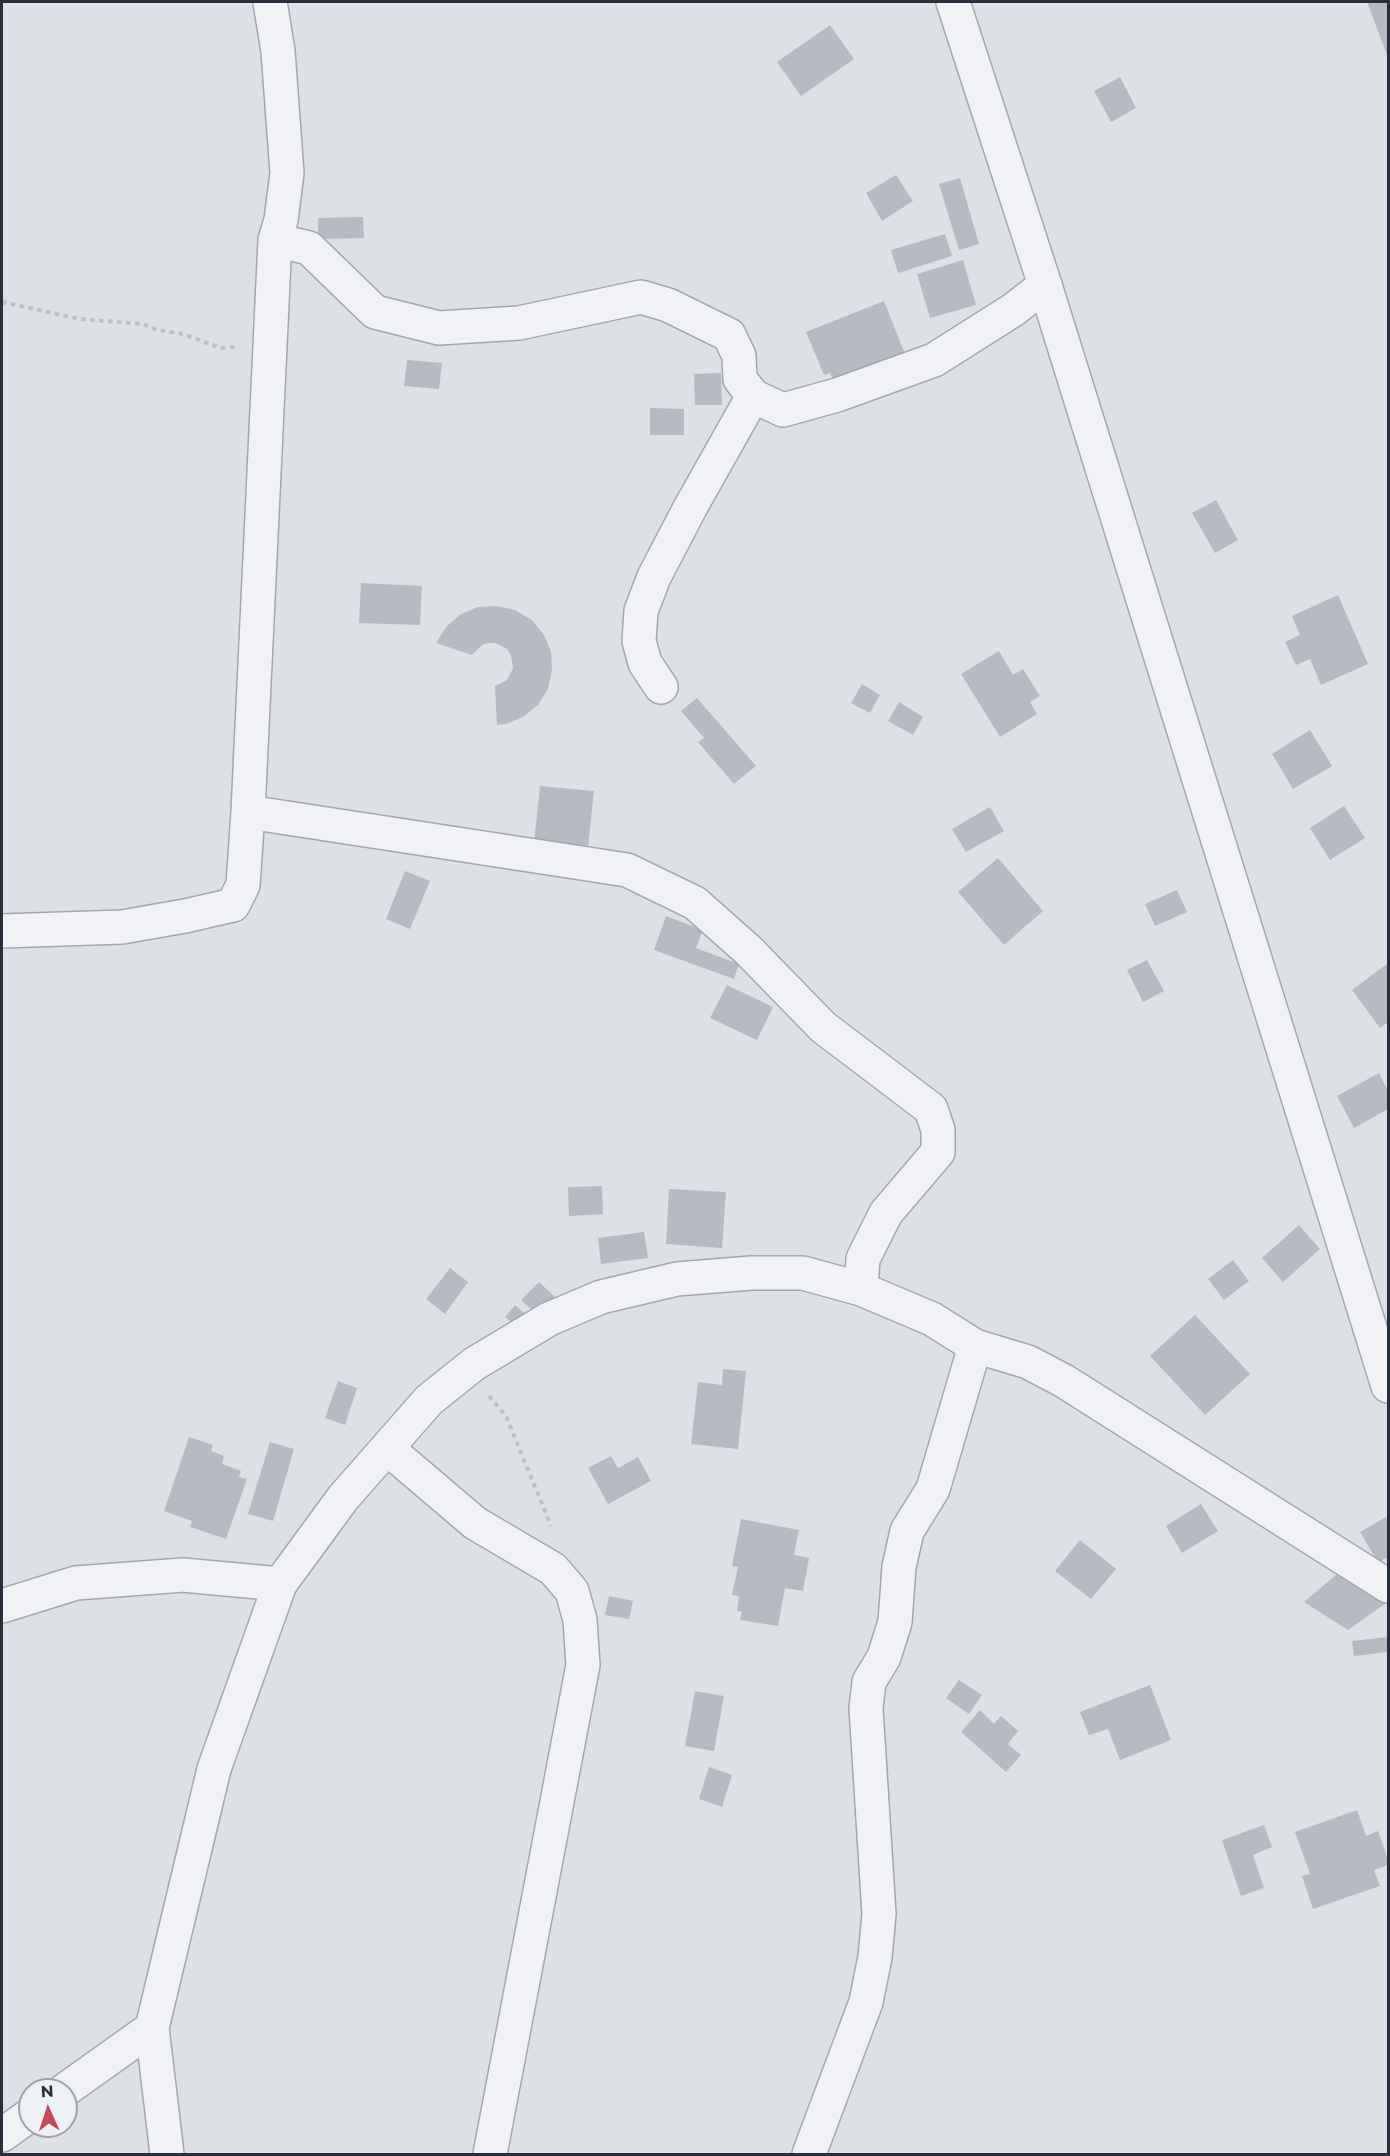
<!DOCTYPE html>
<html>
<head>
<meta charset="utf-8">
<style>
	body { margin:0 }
	#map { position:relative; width:1390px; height:2156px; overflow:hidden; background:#dde1e6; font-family:Montserrat,sans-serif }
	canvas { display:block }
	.frame { position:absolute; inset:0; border:3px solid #282f3c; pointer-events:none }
	.north { position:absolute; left:18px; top:2078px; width:60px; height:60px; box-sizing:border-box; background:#edf0f4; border:2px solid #9ea3aa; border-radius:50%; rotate:357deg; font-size:16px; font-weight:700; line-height:24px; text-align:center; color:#282f3c }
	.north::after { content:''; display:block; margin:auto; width:21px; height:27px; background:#c6485a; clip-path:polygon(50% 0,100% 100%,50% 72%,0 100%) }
</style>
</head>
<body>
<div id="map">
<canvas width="1390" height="2156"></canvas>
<div class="frame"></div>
<div class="north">N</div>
</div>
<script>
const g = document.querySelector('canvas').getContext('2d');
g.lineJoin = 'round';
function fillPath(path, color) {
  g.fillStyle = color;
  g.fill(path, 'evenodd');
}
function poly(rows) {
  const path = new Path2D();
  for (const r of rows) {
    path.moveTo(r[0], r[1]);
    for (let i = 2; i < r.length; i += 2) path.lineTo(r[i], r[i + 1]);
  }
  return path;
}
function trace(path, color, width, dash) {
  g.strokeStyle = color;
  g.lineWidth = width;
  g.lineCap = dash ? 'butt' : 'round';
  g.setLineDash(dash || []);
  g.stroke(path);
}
fillPath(poly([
	[1367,2,1388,2,1388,58],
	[830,25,854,59,801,96,777,62],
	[1120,77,1136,108,1111,122,1094,91],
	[896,175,913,201,882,221,866,193],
	[960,178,979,244,959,250,939,184],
	[363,217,364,238,318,239,318,218],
	[945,234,952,256,898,273,891,250],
	[963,260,976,305,930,318,917,274],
	[884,301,907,359,834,381,830,373,824,375,806,332],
	[407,360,442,363,439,389,404,386],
	[721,373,722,405,695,405,694,374],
	[650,408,684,409,684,435,650,435],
	[1216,500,1238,540,1215,553,1192,513],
	[361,583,422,586,420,625,359,623],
	[1338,595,1368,664,1321,685,1310,659,1296,665,1285,642,1300,635,1292,616],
	[497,606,515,610,532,620,544,635,551,652,552,670,548,689,538,705,523,717,506,724,497,725,495,686,507,680,513,668,511,655,507,649,495,643,488,643,482,645,472,655,436,643,446,627,461,614,478,607],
	[999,651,1013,675,1023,669,1040,696,1030,702,1037,714,1000,737,961,674],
	[862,684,880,695,870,713,851,703],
	[697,698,756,766,734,784,698,742,704,738,681,711],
	[899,702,923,717,913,735,888,721],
	[1310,730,1332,766,1293,789,1272,754],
	[540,786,594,791,588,848,534,843],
	[1344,806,1365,838,1330,860,1310,828],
	[990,807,1004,831,966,852,952,829],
	[998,858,1043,911,1004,945,958,892],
	[405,871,430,881,410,929,386,919],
	[1177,890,1187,912,1155,926,1145,904],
	[666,916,703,930,696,948,739,964,734,979,654,950],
	[1147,960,1164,991,1143,1002,1127,970],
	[1388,963,1388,1022,1380,1028,1352,990],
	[727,985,773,1007,757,1040,710,1018],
	[1379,1073,1388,1091,1388,1109,1354,1128,1337,1096],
	[602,1186,603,1214,569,1216,568,1187],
	[669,1189,726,1192,722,1248,666,1244],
	[1299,1225,1320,1249,1283,1282,1262,1258],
	[644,1232,648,1258,601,1264,598,1238],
	[1233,1260,1249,1281,1224,1300,1208,1279],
	[450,1268,468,1282,445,1314,426,1299],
	[539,1282,556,1298,538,1316,521,1300],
	[515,1305,533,1321,523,1332,505,1317],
	[1195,1315,1250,1374,1205,1415,1150,1356],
	[723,1369,746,1371,738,1449,691,1444,698,1382,722,1385],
	[338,1381,357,1388,345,1425,325,1418],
	[189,1437,213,1445,211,1451,224,1456,222,1464,241,1471,239,1477,247,1479,226,1539,190,1527,192,1521,164,1511],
	[270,1442,294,1449,273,1521,248,1514],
	[611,1456,618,1468,638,1457,651,1481,608,1504,588,1468],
	[1201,1504,1218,1531,1182,1553,1166,1526],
	[1386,1517,1388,1522,1388,1557,1378,1562,1360,1532],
	[741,1519,799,1530,794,1555,809,1558,803,1591,785,1588,778,1626,740,1620,742,1612,737,1611,739,1596,732,1595,738,1567,732,1566],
	[1080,1540,1116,1569,1091,1599,1055,1571],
	[1337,1574,1386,1603,1348,1630,1304,1602],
	[609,1596,633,1601,629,1619,605,1615],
	[1388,1637,1388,1652,1354,1656,1352,1641],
	[959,1680,982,1695,969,1714,946,1698],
	[1150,1685,1171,1740,1120,1760,1108,1729,1089,1735,1080,1712],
	[695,1691,724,1696,714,1751,685,1746],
	[980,1710,994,1724,1001,1716,1018,1731,1008,1744,1021,1755,1006,1772,961,1732],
	[709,1767,732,1775,722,1807,699,1799],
	[1357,1810,1366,1836,1378,1831,1388,1860,1388,1865,1374,1870,1380,1886,1313,1909,1302,1876,1310,1874,1295,1832],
	[1264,1825,1272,1847,1253,1855,1264,1888,1241,1896,1222,1840]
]), '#b5bac3');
const minor = poly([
	[275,240,309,248,375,312,439,328,519,323,641,297,668,305,729,335,739,356,740,379,753,396,783,410,837,395,934,360,1013,310,1045,285],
	[661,687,645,663,639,641,641,611,654,577,690,508,753,396],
	[248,812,627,870,695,903,748,950,823,1027,931,1109,938,1130,938,1152,886,1213,863,1259,861,1289],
	[2,931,122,927,185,916,233,905,243,885,248,812,275,240,281,220,287,173,278,51,270,2],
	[388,1449,475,1523,553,1569,572,1591,580,1620,583,1665,490,2154],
	[2,1606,76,1583,183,1575,280,1584],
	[65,2090,152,2028],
	[2,2135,30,2115],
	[167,2154,152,2028,214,1769,280,1584,343,1498,429,1400,474,1364,549,1319,601,1297,677,1279,751,1273,803,1273,861,1289,932,1319,975,1346,1028,1362,1064,1381,1388,1586],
	[809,2154,866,2002,875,1957,879,1914,866,1708,869,1682,884,1657,895,1622,899,1567,907,1531,933,1489,975,1346]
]);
const tertiary = poly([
	[953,2,1045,285,1388,1386]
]);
trace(minor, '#a3a8b0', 36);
trace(tertiary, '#a3a8b0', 36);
trace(poly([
	[2,302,80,319,143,324,157,330,183,334,221,348,235,347],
	[489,1396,506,1416,551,1526]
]), '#bcbfc5', 4, [4.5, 4.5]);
trace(minor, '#f0f2f5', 33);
trace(tertiary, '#f0f2f5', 33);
</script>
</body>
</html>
